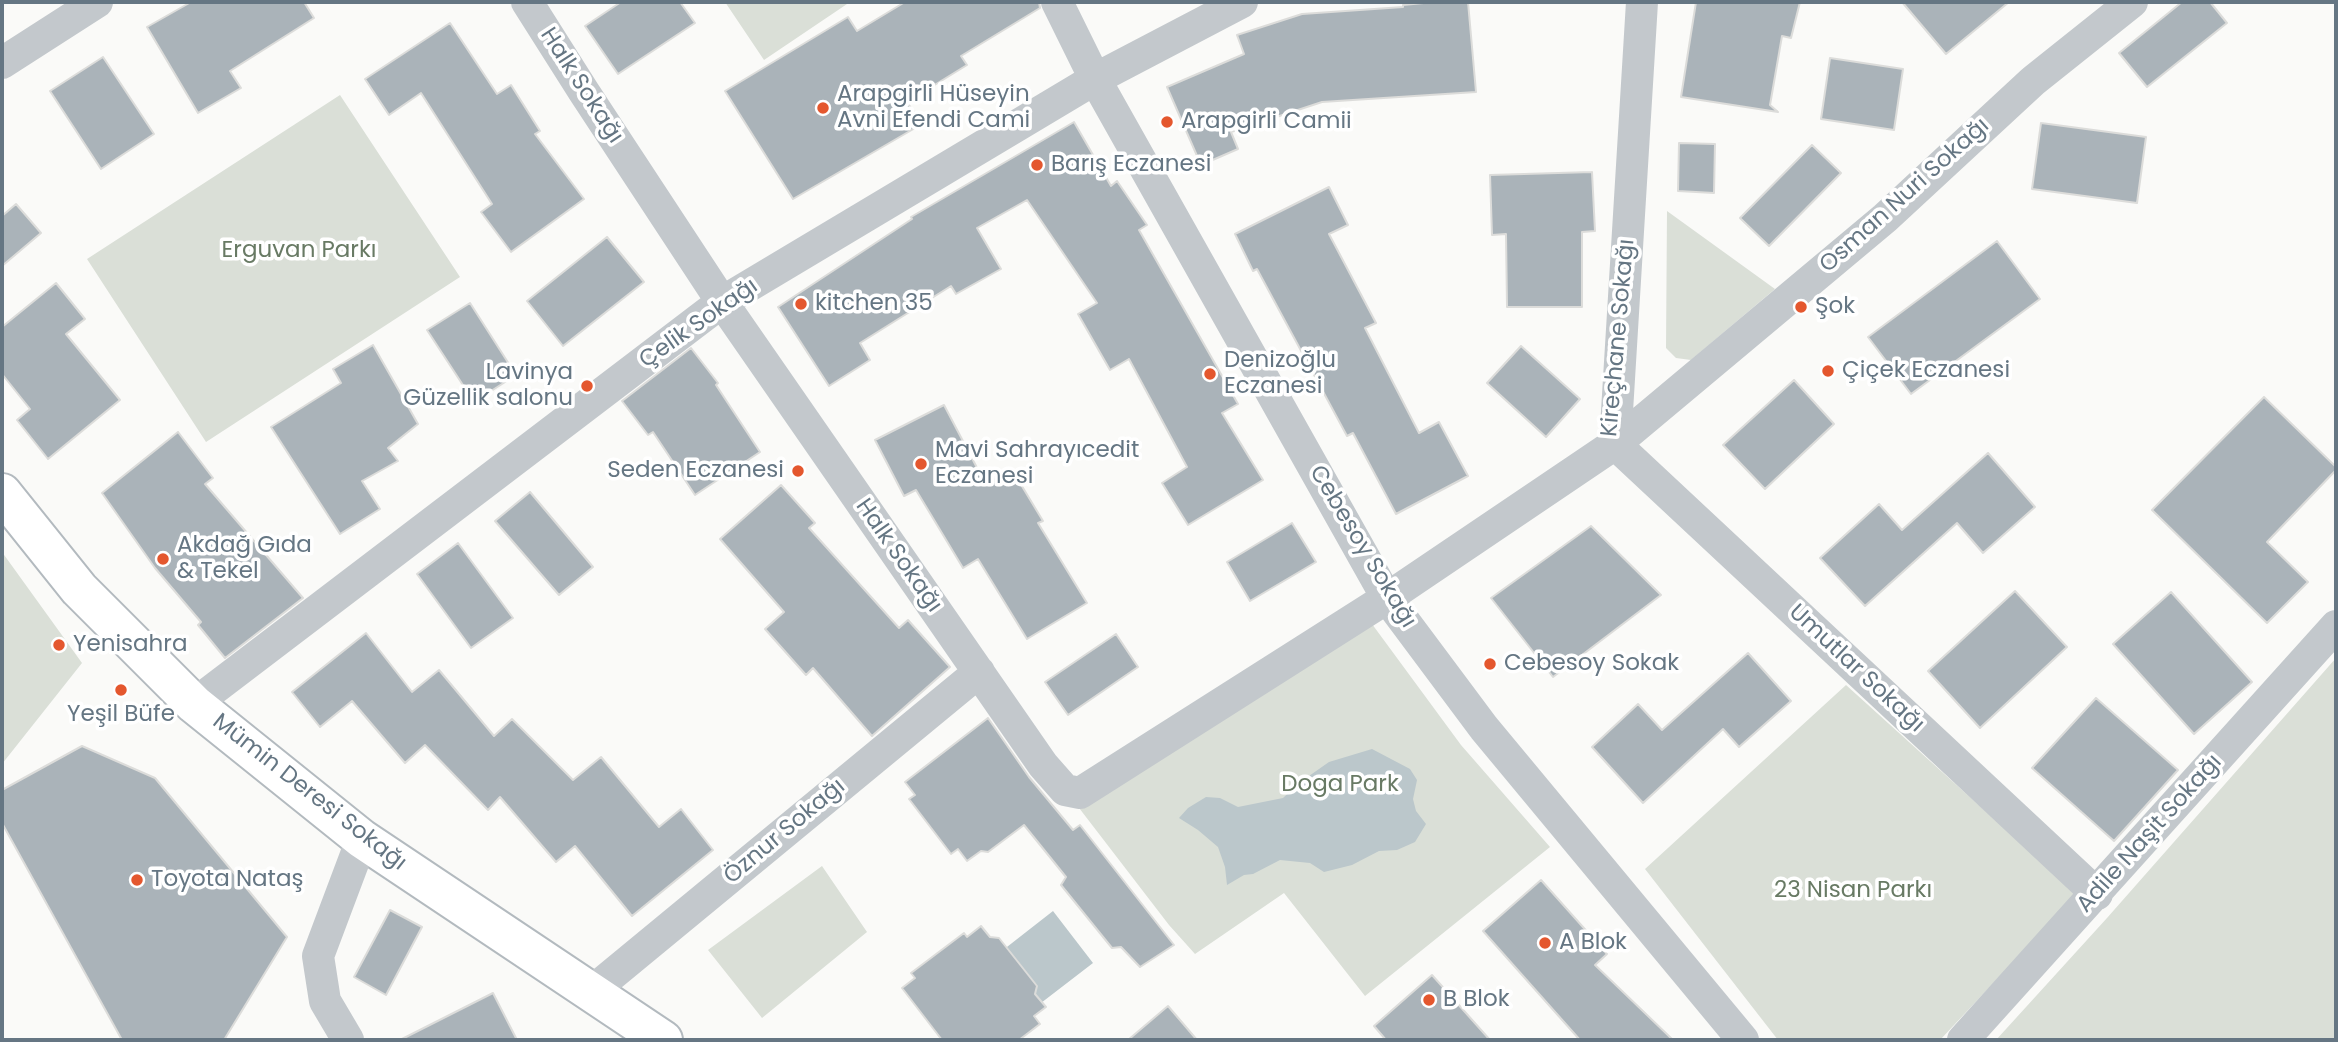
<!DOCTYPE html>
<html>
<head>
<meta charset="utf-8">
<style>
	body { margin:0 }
	#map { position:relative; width:2338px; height:1042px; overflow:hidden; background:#fafaf8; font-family:Poppins,sans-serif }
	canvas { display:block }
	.frame { position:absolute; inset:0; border:4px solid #657683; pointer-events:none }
</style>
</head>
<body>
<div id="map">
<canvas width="2338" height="1042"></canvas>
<div class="frame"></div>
</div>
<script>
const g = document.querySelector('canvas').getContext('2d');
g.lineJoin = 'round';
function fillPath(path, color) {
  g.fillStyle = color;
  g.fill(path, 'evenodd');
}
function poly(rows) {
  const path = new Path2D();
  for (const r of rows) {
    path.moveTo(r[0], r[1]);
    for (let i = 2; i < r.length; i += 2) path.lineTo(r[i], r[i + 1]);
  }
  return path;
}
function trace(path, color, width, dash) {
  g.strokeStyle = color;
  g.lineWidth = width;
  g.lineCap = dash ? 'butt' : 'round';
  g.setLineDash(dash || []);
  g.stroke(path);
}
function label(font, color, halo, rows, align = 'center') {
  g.font = font + ' Poppins,sans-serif';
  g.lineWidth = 7;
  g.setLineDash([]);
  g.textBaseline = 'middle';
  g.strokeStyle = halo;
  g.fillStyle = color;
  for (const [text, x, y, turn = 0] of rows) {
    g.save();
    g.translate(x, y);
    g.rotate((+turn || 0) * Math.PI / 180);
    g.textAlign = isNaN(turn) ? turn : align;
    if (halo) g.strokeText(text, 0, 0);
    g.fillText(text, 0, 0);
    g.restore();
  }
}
fillPath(poly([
	[725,2,850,2,764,60],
	[340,95,460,277,206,442,87,259],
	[1667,211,1775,289,1691,360,1676,358,1666,348],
	[2,552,82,663,2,764],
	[1372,624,1461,745,1550,847,1365,996,1284,893,1195,954,1169,925,1076,804],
	[2336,658,2336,1040,1996,1040,2107,918],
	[1846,685,2077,894,1940,1040,1778,1040,1645,869],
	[822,866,867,932,762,1018,708,950]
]), '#dadfd7');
fillPath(poly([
	[1372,749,1410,769,1417,780,1413,799,1416,811,1426,824,1415,842,1397,850,1379,851,1352,865,1324,872,1310,863,1280,860,1253,874,1244,875,1227,885,1225,867,1218,847,1198,830,1179,818,1188,808,1206,797,1220,798,1238,807,1283,798,1299,783,1329,762],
	[1053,911,1093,963,1028,1013,989,961]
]), '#bbc7cb');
const building = poly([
	[191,2,304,2,314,18,230,71,241,88,198,113,147,27,191,2],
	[621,2,680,2,695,23,618,74,585,26,621,2],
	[905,2,1039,2,1040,8,961,56,967,65,907,102,922,124,793,199,725,91,848,17,857,31,905,2],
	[1434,2,1468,2,1476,92,1322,102,1231,132,1238,149,1201,165,1167,87,1244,54,1237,35,1302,14,1403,7,1403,5,1434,2],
	[1696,2,1800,2,1791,38,1782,36,1770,105,1778,112,1681,97,1696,2],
	[1902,2,2009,2,1946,54,1902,2],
	[2182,2,2210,2,2227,23,2147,87,2119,53,2182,2],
	[450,23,497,94,511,85,540,131,535,134,584,199,511,252,481,212,492,204,421,93,389,115,365,79,450,23],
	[103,57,154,134,101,169,50,91,103,57],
	[1830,58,1903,69,1894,130,1821,119,1830,58],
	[1074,122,1111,186,1117,181,1147,225,1139,230,1238,404,1222,413,1263,480,1188,525,1162,483,1187,467,1129,359,1110,370,1078,314,1097,303,1027,200,977,228,1001,269,956,294,951,286,860,343,870,360,829,386,778,307,912,219,911,217,1074,122],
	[2041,123,2146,137,2137,203,2032,189,2041,123],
	[1679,143,1715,144,1714,193,1678,191,1679,143],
	[1812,145,1841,173,1769,246,1740,218,1812,145],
	[1592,172,1595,231,1582,232,1582,307,1507,307,1506,234,1492,235,1490,175,1592,172],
	[1329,187,1348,225,1329,234,1376,323,1365,328,1419,433,1439,422,1468,476,1396,514,1353,433,1347,436,1257,269,1253,271,1235,234,1329,187],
	[16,204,41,233,2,266,2,216,16,204],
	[607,237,644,282,563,346,527,301,607,237],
	[1997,241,2040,299,1911,394,1868,337,1997,241],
	[56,283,85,319,66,334,120,400,48,459,17,420,30,409,2,374,2,327,56,283],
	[470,303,516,375,474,402,427,330,470,303],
	[373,345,418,424,388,448,398,461,362,481,380,509,340,534,271,427,341,383,333,369,373,345],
	[1521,346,1580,399,1546,437,1487,383,1521,346],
	[691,348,718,383,716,385,760,452,695,495,653,432,648,435,622,401,691,348],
	[1794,380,1834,424,1765,489,1723,445,1794,380],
	[2264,397,2336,467,2336,470,2267,542,2308,582,2267,623,2152,510,2264,397],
	[944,405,985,483,1011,468,1043,521,1038,523,1087,603,1027,639,978,559,963,568,916,490,904,496,875,440,944,405],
	[178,432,213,478,205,484,303,598,225,658,198,625,201,622,155,568,102,493,178,432],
	[1988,453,2035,507,1983,553,1957,523,1865,606,1820,558,1879,504,1902,530,1988,453],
	[781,485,815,523,809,528,899,628,908,620,950,667,872,736,813,668,806,675,765,629,784,612,720,539,781,485],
	[530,492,593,567,559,595,495,521,530,492],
	[1292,523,1316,562,1250,601,1227,562,1292,523],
	[1591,526,1661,595,1553,677,1491,598,1591,526],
	[458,543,513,618,471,648,417,574,458,543],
	[2015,591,2067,647,1980,728,1928,671,2015,591],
	[2171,592,2252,682,2194,734,2113,644,2171,592],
	[366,633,412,692,439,670,494,736,512,719,573,780,601,757,659,827,681,809,713,850,632,916,575,846,556,862,500,797,488,810,425,745,405,763,352,701,320,727,292,692,366,633],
	[1116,634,1138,667,1068,715,1045,682,1116,634],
	[1748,653,1791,701,1739,747,1723,729,1643,803,1592,747,1638,704,1662,730,1748,653],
	[2096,698,2178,770,2114,841,2032,768,2096,698],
	[988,718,1029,777,1073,830,1080,825,1174,945,1140,967,1121,947,1112,948,1061,885,1066,877,1024,825,988,852,981,851,967,861,958,849,951,854,909,799,915,795,905,782,988,718],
	[82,746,155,778,287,937,224,1040,122,1040,2,823,2,790,82,746],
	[1541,880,1607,954,1595,965,1673,1040,1580,1040,1483,931,1541,880],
	[390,910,422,927,386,995,354,977,390,910],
	[981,926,990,937,999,938,1037,986,1035,994,1046,1007,1034,1016,1040,1024,1019,1040,942,1040,902,988,915,978,911,973,964,933,967,937,981,926],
	[1432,975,1490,1040,1386,1040,1374,1026,1432,975],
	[493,993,517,1040,400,1040,493,993],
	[1168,1006,1197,1040,1128,1040,1168,1006]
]);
fillPath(building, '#aab3b9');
trace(building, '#dcdcda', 2);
const secondary = poly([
	[2,493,79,589,194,704,362,839,663,1040]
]);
trace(secondary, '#b3babf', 42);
trace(poly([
	[527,2,584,92,722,302,1043,765,1065,790,1080,793,1387,598,1615,444,1885,218,2033,81,2132,2],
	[1057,2,1095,79,1387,598,1484,728,1743,1040],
	[2,63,97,2],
	[1615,444,2097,894],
	[1615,444,1642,2],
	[194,704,722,302,1095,79,1242,2],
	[591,992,979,672],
	[348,1040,325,1001,318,956,362,839],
	[1963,1040,2336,626]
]), '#c3c8cc', 32);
trace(secondary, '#fff', 38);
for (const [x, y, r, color] of [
	[823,108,7,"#e4572e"],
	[1167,122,7,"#e4572e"],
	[1037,165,7,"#e4572e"],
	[801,304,7,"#e4572e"],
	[1801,307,7,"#e4572e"],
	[1828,371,7,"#e4572e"],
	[1210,374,7,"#e4572e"],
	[587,386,7,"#e4572e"],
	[921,464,7,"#e4572e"],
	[798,471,7,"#e4572e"],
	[163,559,7,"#e4572e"],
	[59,645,7,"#e4572e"],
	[1490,664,7,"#e4572e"],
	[121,690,7,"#e4572e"],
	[137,880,7,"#e4572e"],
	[1545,943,7,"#e4572e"],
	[1429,1000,7,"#e4572e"]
]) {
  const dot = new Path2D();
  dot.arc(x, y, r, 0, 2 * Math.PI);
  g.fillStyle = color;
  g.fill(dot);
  trace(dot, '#fff', 2.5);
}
label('23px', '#657683', '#fff', [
	["Halk Sokağı",581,86,57],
	["Osman Nuri Sokağı",1905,196,-42],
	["Çelik Sokağı",699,324,-35],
	["Kireçhane Sokağı",1619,338,-85],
	["Cebesoy Sokağı",1362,547,59],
	["Halk Sokağı",898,556,55],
	["Umutlar Sokağı",1856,669,43],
	["Mümin Deresi Sokağı",309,793,38],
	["Öznur Sokağı",785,832,-40],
	["Adile Naşit Sokağı",2150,834,-48]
]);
label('23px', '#657683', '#fff', [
	["Arapgirli Hüseyin",837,95],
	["Avni Efendi Cami",837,121],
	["Arapgirli Camii",1181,122],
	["Barış Eczanesi",1051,165],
	["kitchen 35",815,304],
	["Şok",1815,307],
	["Denizoğlu",1224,361],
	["Eczanesi",1224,387],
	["Çiçek Eczanesi",1842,371],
	["Lavinya",573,373,"right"],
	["Güzellik salonu",573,399,"right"],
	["Mavi Sahrayıcedit",935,451],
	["Eczanesi",935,477],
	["Seden Eczanesi",784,471,"right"],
	["Akdağ Gıda",177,546],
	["& Tekel",177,572],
	["Yenisahra",73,645],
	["Cebesoy Sokak",1504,664],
	["Yeşil Büfe",121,715,"center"],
	["Toyota Nataş",151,880],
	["A Blok",1559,943],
	["B Blok",1443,1000]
], 'left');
label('23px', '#687a64', '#fff', [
	["Erguvan Parkı",299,251],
	["Doga Park",1340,785],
	["23 Nisan Parkı",1853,891]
]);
</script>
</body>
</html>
